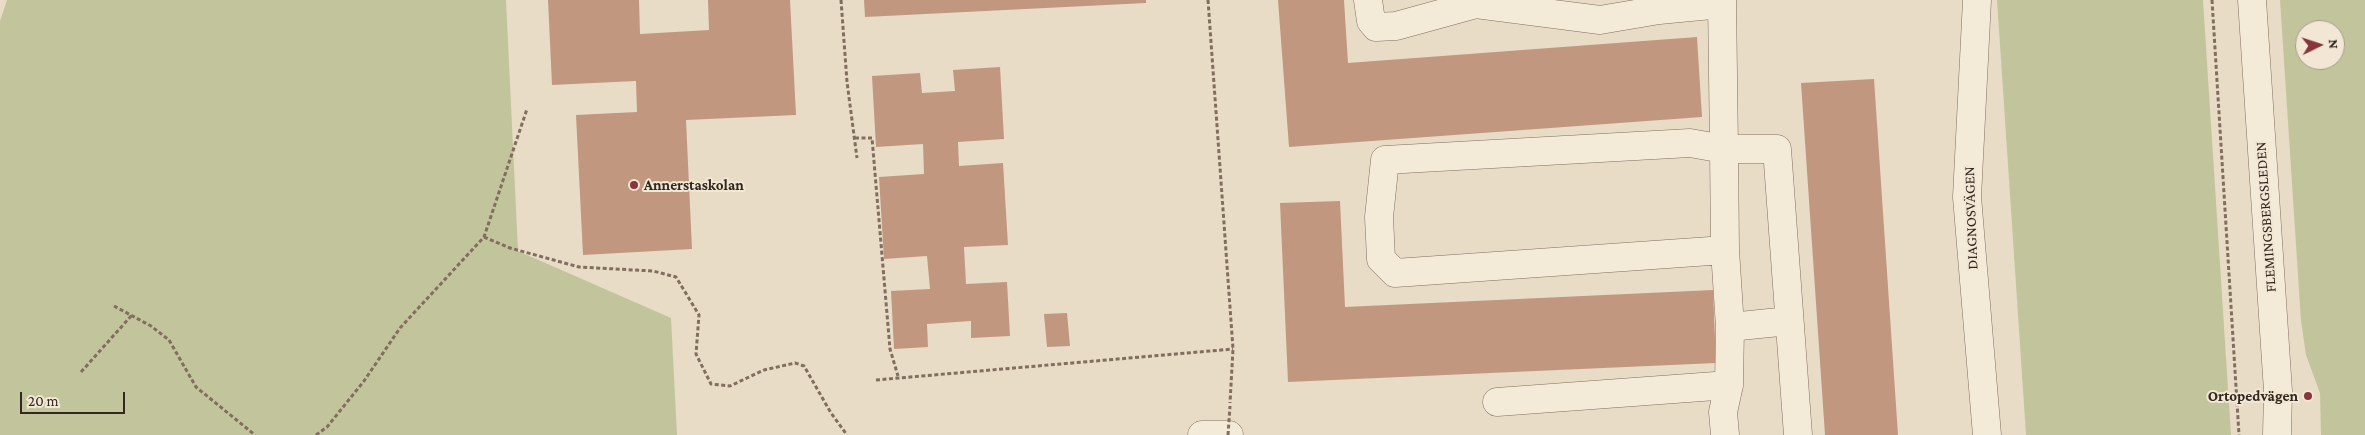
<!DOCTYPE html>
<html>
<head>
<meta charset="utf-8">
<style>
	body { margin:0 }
	#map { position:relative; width:2365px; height:435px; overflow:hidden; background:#e8dcc6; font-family:"Crimson Pro",serif }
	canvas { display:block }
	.north { position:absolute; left:2295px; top:20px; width:50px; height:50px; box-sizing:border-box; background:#f1e7d4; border:1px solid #a59b8c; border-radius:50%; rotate:86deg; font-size:14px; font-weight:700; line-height:20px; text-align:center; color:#332820 }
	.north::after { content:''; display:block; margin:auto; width:18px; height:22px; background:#88353b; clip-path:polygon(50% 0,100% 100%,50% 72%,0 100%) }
	.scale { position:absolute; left:20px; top:392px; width:105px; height:22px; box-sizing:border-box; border:2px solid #332820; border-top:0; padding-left:6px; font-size:15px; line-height:18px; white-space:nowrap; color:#332820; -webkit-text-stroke:4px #f1e7d4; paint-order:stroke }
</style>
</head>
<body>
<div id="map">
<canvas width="2365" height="435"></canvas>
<div class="north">N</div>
<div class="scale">20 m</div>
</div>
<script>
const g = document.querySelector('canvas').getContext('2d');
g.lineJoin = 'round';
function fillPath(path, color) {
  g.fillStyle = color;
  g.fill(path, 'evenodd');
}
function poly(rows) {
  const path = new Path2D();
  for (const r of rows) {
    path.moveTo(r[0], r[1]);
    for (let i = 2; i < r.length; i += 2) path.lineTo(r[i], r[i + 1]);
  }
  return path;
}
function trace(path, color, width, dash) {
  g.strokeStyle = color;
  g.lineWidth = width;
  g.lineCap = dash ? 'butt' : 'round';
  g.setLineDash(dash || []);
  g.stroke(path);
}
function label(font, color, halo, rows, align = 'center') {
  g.font = font + ' "Crimson Pro",serif';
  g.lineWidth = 4;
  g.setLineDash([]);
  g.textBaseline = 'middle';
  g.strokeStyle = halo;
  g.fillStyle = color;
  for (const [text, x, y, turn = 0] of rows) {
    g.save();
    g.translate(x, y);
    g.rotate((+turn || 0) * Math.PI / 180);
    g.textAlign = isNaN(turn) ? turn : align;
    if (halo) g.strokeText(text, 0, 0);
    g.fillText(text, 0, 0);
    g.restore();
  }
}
fillPath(poly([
	[7,0,506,0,518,251,671,318,677,435,0,435,0,21],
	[1997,0,2203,0,2231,435,2026,435],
	[2280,0,2365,0,2365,435,2321,435,2320,393,2306,355,2301,321],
	[2305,30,2335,30,2335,60,2305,60]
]), '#c2c59b');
fillPath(poly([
	[548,0,639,0,640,34,709,30,708,0,790,0,796,115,686,120,692,249,583,255,576,115,637,112,636,81,552,85],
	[864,0,1146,0,1146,3,865,17],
	[1278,0,1344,0,1348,63,1697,37,1702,117,1289,147],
	[1000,67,1004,139,958,142,959,166,1003,163,1008,245,964,247,966,284,1007,282,1010,336,971,338,971,321,927,324,928,347,894,349,891,291,930,289,927,256,884,259,879,177,924,174,923,144,876,147,872,76,920,73,922,93,955,91,953,70],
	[1874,79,1898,435,1825,435,1801,83],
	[1340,201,1345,307,1713,290,1716,363,1288,382,1280,203],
	[1067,313,1070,346,1047,347,1044,314]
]), '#c29780');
const minor = poly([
	[1368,0,1371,21,1376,27,1396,26,1476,4,1600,20,1659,10,1722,4],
	[1722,0,1724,149,1725,250,1395,273,1381,259,1379,217,1385,160,1690,143,1724,149,1777,149,1798,435],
	[1977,0,1967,197,1987,435],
	[2252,0,2278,391,2277,435],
	[1725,250,1730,327,1789,321],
	[1497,402,1729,385],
	[1202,435,1229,435],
	[1725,435,1723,412,1729,385,1730,327]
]);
trace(minor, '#816e5e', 29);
trace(poly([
	[841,0,847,82,857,158],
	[1208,0,1233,349,1230,403],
	[2212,0,2239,435],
	[855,138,872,138,890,349,898,376],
	[484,237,510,248,579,267,653,271,676,277,699,315,696,354,711,384,730,386,764,370,795,363,804,366,831,413,847,435],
	[114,306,151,326,169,340,196,387,255,435],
	[81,372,132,315],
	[876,380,1233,349],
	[316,435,327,427,364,381,400,328,484,237,527,109]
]), '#816e5e', 3, [4, 2.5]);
trace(minor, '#f4ead8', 28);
trace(poly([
	[1228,435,1230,406]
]), '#816e5e', 3, [4, 2.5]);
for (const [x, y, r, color] of [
	[634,185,5,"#88353b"],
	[2308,396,5,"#88353b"]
]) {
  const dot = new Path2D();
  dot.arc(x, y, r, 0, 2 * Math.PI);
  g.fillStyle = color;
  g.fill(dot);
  trace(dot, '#f1e7d4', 2);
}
label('bold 15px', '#332820', '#f1e7d4', [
	["Annerstaskolan",644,185],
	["Ortopedvägen",2298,396,"right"]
], 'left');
label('15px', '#332820', '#f1e7d4', [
	["FLEMINGSBERGSLEDEN",2266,217,-94],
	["DIAGNOSVÄGEN",1971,218,-92]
]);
</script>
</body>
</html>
